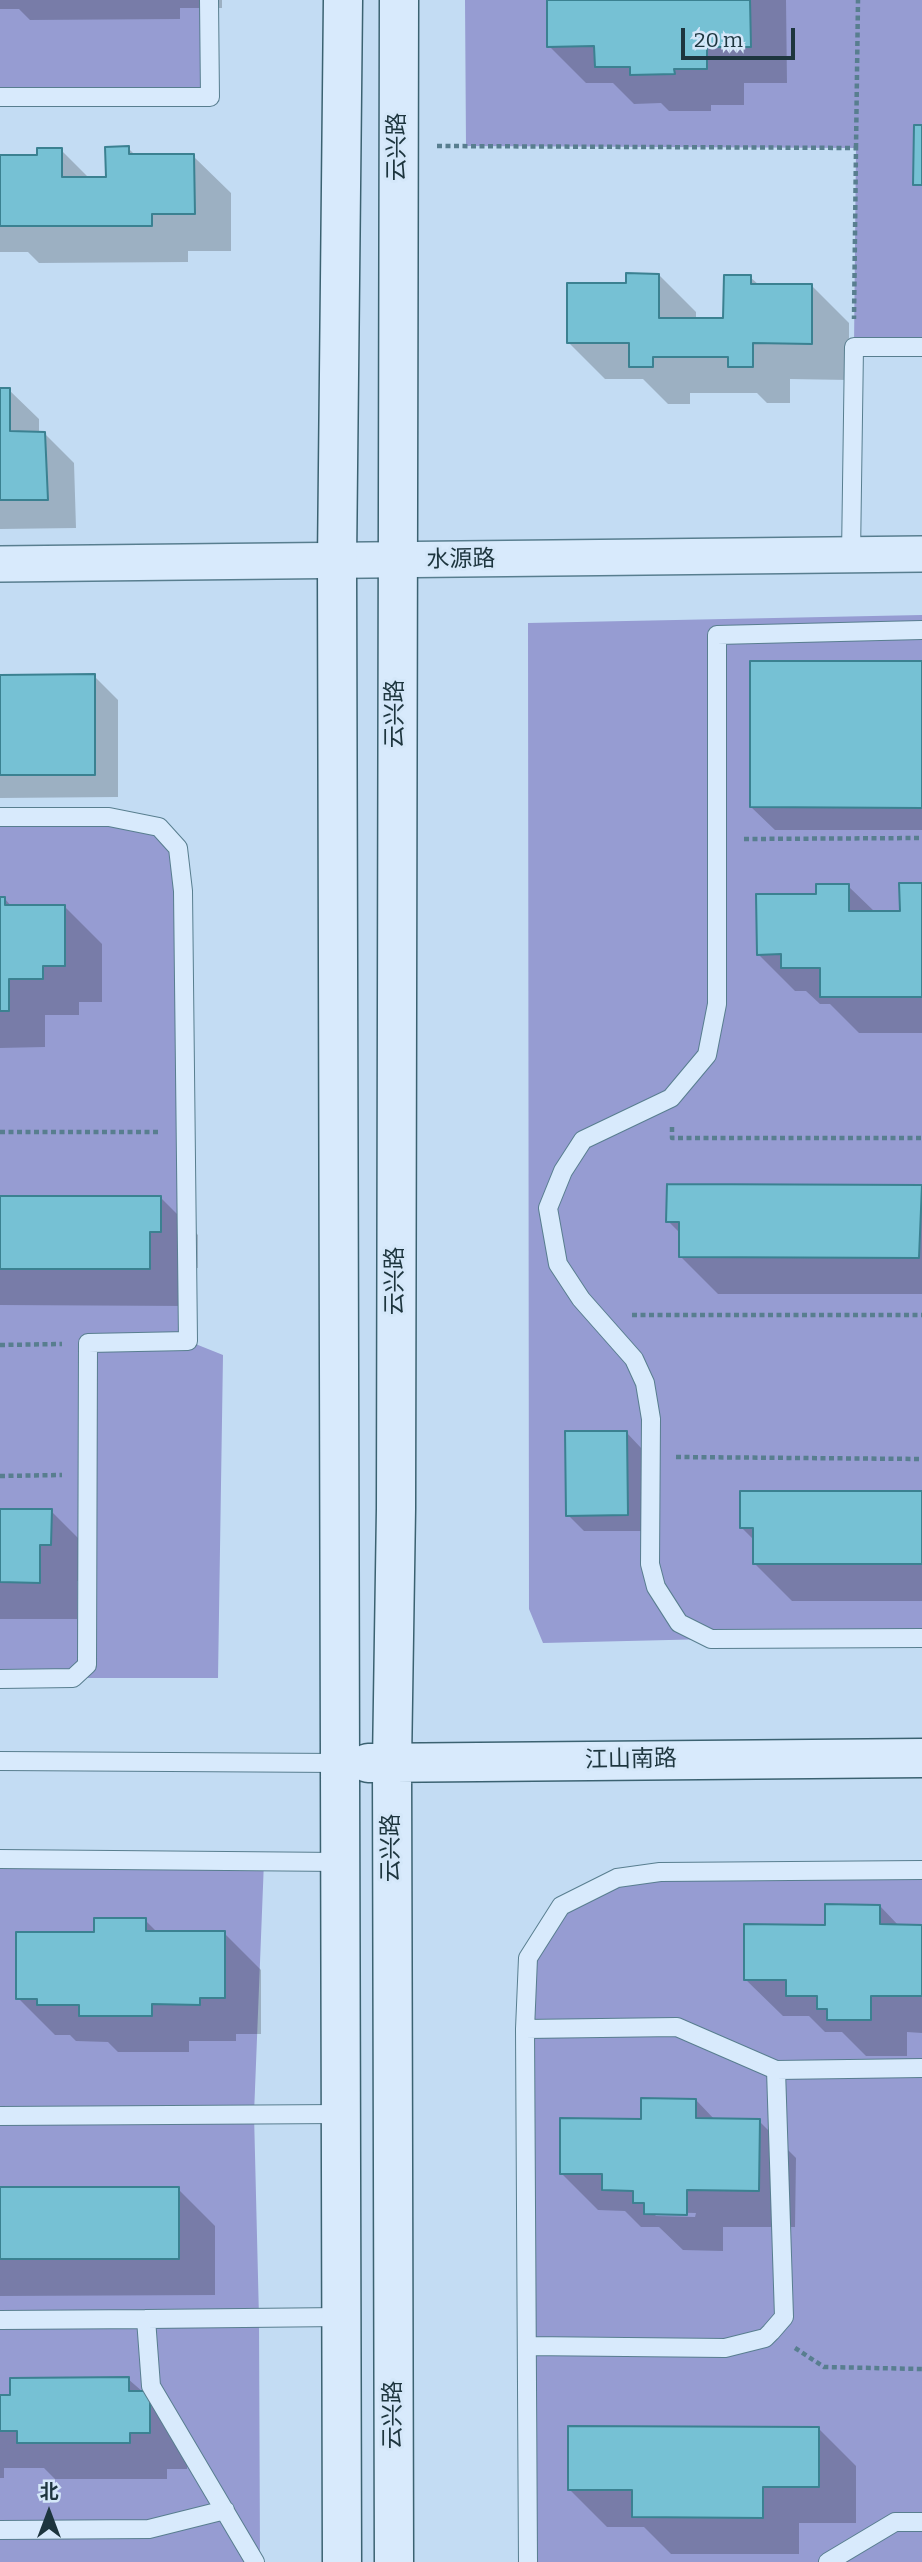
<!DOCTYPE html>
<html>
<head>
<meta charset="utf-8">
<style>
	body { margin:0 }
	#map { position:relative; width:922px; height:2562px; overflow:hidden; background:#c3dcf3; font-family:Bitter,"Noto Sans SC",serif }
	canvas { display:block }
	.north { position:absolute; left:14px; top:2478px; width:70px; height:70px; -webkit-text-stroke:5px #d4e7f9; paint-order:stroke; rotate:0deg; font-size:19px; font-weight:700; line-height:28px; text-align:center; color:#1d353e }
	.north::after { content:''; display:block; margin:auto; width:24px; height:32px; background:#1d353e; clip-path:polygon(50% 0,100% 100%,50% 72%,0 100%) }
	.scale { position:absolute; left:681px; top:28px; width:114px; height:32px; box-sizing:border-box; border:4px solid #1d353e; border-top:0; padding-left:9px; font-size:21px; line-height:24px; white-space:nowrap; color:#1d353e; -webkit-text-stroke:5px #d4e7f9; paint-order:stroke }
</style>
</head>
<body>
<div id="map">
<canvas width="922" height="2562"></canvas>
<div class="north">北</div>
<div class="scale">20 m</div>
</div>
<script>
const g = document.querySelector('canvas').getContext('2d');
g.lineJoin = 'round';
function fillPath(path, color) {
  g.fillStyle = color;
  g.fill(path, 'evenodd');
}
function poly(rows) {
  const path = new Path2D();
  for (const r of rows) {
    path.moveTo(r[0], r[1]);
    for (let i = 2; i < r.length; i += 2) path.lineTo(r[i], r[i + 1]);
  }
  return path;
}
function trace(path, color, width, dash) {
  g.strokeStyle = color;
  g.lineWidth = width;
  g.lineCap = dash ? 'butt' : 'round';
  g.setLineDash(dash || []);
  g.stroke(path);
}
function label(font, color, halo, rows, align = 'center') {
  g.font = font + ' Bitter,"Noto Sans SC",serif';
  g.lineWidth = 6;
  g.setLineDash([]);
  g.textBaseline = 'middle';
  g.strokeStyle = halo;
  g.fillStyle = color;
  for (const [text, x, y, turn = 0] of rows) {
    g.save();
    g.translate(x, y);
    g.rotate((+turn || 0) * Math.PI / 180);
    g.textAlign = isNaN(turn) ? turn : align;
    if (halo) g.strokeText(text, 0, 0);
    g.fillText(text, 0, 0);
    g.restore();
  }
}
fillPath(poly([
	[0,0,209,0,210,97,0,97],
	[465,0,922,0,922,347,854,347,856,148,466,146],
	[922,615,922,1638,711,1639,543,1643,529,1609,528,623],
	[0,817,159,827,178,848,188,1341,223,1355,218,1678,73,1678,0,1676],
	[0,1859,264,1861,254,2114,259,2318,260,2562,0,2562],
	[922,1870,922,2562,528,2562,528,1958,561,1906,617,1878]
]), '#969cd2');
fillPath(poly([
	[0,0,222,0,222,8,180,8,180,19,30,20,19,9,0,9],
	[548,0,786,0,787,83,744,83,744,105,711,105,711,111,669,111,661,103,634,104,613,83,586,83,549,46],
	[128,148,136,156,193,156,231,193,231,251,188,251,188,262,39,263,28,252,0,252,0,157,39,157,61,150,89,178,107,178],
	[659,275,696,312,696,319,725,319,750,277,759,285,812,286,849,323,849,380,790,379,790,403,767,403,757,393,690,393,690,404,668,404,643,379,605,379,568,342,627,285],
	[0,390,9,390,39,419,39,433,44,433,74,463,76,528,0,529],
	[922,663,922,830,775,830,751,807],
	[0,676,94,676,118,700,118,797,0,798],
	[922,885,922,1033,859,1033,830,1004,820,1004,806,991,795,991,758,954,818,895,848,886,875,912,902,912],
	[0,899,5,899,12,907,65,907,102,944,102,1002,79,1002,79,1015,45,1015,45,1047,0,1048],
	[669,1186,922,1187,922,1294,718,1294,681,1257,681,1234,668,1221],
	[0,1198,161,1198,198,1235,198,1268,186,1268,186,1306,0,1305],
	[626,1432,642,1449,643,1531,584,1531,568,1515],
	[922,1493,922,1601,792,1601,755,1564,755,1541,742,1528],
	[0,1511,51,1511,88,1548,88,1581,77,1581,77,1619,0,1619],
	[880,1906,899,1926,922,1926,922,2033,907,2032,907,2056,866,2056,842,2032,825,2032,809,2016,783,2016,745,1979,826,1927],
	[145,1920,158,1933,224,1933,261,1970,261,2034,236,2034,236,2041,189,2041,189,2052,118,2052,108,2042,76,2041,70,2035,55,2035,18,1998,96,1933],
	[696,2100,715,2120,759,2121,796,2158,795,2227,723,2227,723,2251,683,2250,659,2227,641,2227,625,2211,598,2210,561,2173,642,2121],
	[652,2212,696,2213,695,2217,656,2216],
	[0,2189,178,2189,215,2226,215,2295,0,2296],
	[128,2379,187,2430,187,2469,167,2469,167,2479,55,2479,44,2468,4,2468,4,2478,0,2478,0,2397],
	[819,2429,856,2466,856,2523,799,2523,799,2554,671,2554,644,2527,607,2527,569,2489]
]), '#0003');
const building = poly([
	[547,0,750,0,751,47,707,47,707,69,674,69,675,74,630,75,630,67,595,67,594,46,547,47,547,0],
	[914,125,922,125,922,185,913,185,914,125],
	[129,146,129,154,194,154,195,214,152,214,152,226,0,226,0,155,37,155,37,148,62,148,62,177,106,177,105,147,129,146],
	[626,273,659,274,659,318,723,318,724,275,751,275,751,284,812,284,812,344,753,343,753,367,728,367,728,357,653,357,653,367,629,367,629,343,567,343,567,283,626,283,626,273],
	[0,388,10,388,10,431,45,432,48,500,0,500,0,388],
	[750,661,922,661,922,808,750,807,750,661],
	[95,674,95,775,0,775,0,675,95,674],
	[899,883,922,883,922,997,820,997,820,968,781,968,781,954,757,955,756,894,816,894,816,884,849,884,849,911,900,911,899,883],
	[0,897,5,897,5,905,65,905,65,966,43,966,43,979,9,979,9,1011,0,1011,0,897],
	[667,1184,922,1185,919,1258,679,1257,679,1222,666,1222,667,1184],
	[0,1196,161,1196,161,1232,150,1232,150,1269,0,1269,0,1196],
	[565,1431,627,1431,628,1515,566,1516,565,1431],
	[740,1491,922,1491,922,1564,753,1564,753,1528,740,1528,740,1491],
	[0,1509,52,1509,51,1545,40,1545,40,1583,0,1582,0,1509],
	[825,1904,880,1905,880,1924,922,1925,922,1996,871,1996,871,2020,827,2020,827,2009,817,2009,817,1996,786,1996,786,1980,744,1980,744,1924,825,1925,825,1904],
	[94,1918,146,1918,146,1931,225,1931,225,1998,200,1998,200,2005,152,2004,152,2016,79,2016,79,2005,37,2005,37,1999,16,1999,16,1932,94,1932,94,1918],
	[641,2098,696,2099,696,2118,760,2119,759,2191,687,2190,687,2215,644,2214,644,2203,633,2203,633,2191,602,2190,602,2174,560,2174,560,2118,641,2119,641,2098],
	[0,2187,179,2187,179,2259,0,2259,0,2187],
	[129,2377,129,2391,150,2391,150,2433,130,2433,130,2443,17,2443,17,2431,0,2431,0,2395,10,2395,10,2378,129,2377],
	[568,2426,819,2427,819,2487,763,2487,763,2518,632,2517,632,2490,568,2490,568,2426]
]);
fillPath(building, '#76c1d4');
trace(building, '#3b8191', 2);
const lane = poly([
	[0,97,210,97,209,0],
	[851,555,854,347,922,347],
	[922,630,717,635,717,1004,707,1055,671,1098,583,1140,563,1171,548,1208,558,1264,581,1299,634,1359,645,1383,651,1419,650,1564,656,1587,679,1623,711,1639,922,1638],
	[0,817,109,817,159,827,178,848,183,891,188,1341,88,1343,87,1665,73,1678,0,1679],
	[0,1761,340,1763],
	[0,1859,340,1862],
	[525,2029,528,1958,561,1906,617,1878,660,1872,922,1870],
	[0,2116,341,2114],
	[0,2320,146,2319],
	[527,2346,725,2348,765,2338,771,2332,784,2317,776,2070],
	[0,2530,149,2529,225,2510],
	[255,2562,151,2386,146,2319,341,2317],
	[528,2562,525,2029,677,2027,776,2070,922,2068],
	[828,2562,895,2522,922,2522]
]);
const street = poly([
	[0,564,922,554]
]);
const secondary = poly([
	[368,1763,922,1758],
	[342,2562,337,561,343,0],
	[394,2562,392,1763,396,1509,399,0]
]);
trace(lane, '#587e8f', 20);
trace(street, '#587e8f', 38);
trace(secondary, '#3b6271', 41);
trace(poly([
	[437,146,856,148,854,319],
	[856,148,858,0],
	[744,839,922,838],
	[672,1127,672,1138,922,1138],
	[0,1132,160,1132],
	[632,1315,922,1315],
	[0,1345,62,1344],
	[676,1457,922,1459],
	[0,1476,62,1475],
	[795,2348,824,2367,922,2369]
]), '#587e8f', 4.5, [5, 3.5]);
trace(lane, '#d8eafc', 18);
trace(street, '#d8eafc', 35);
trace(secondary, '#d8eafc', 38);
label('23px', '#1d353e', '#d4e7f9', [
	["云兴路",398,147,-90],
	["水源路",461,560,-1],
	["云兴路",396,714,-90],
	["云兴路",396,1281,-90],
	["江山南路",631,1760,-1],
	["云兴路",392,1848,-90],
	["云兴路",394,2415,-90]
]);
</script>
</body>
</html>
